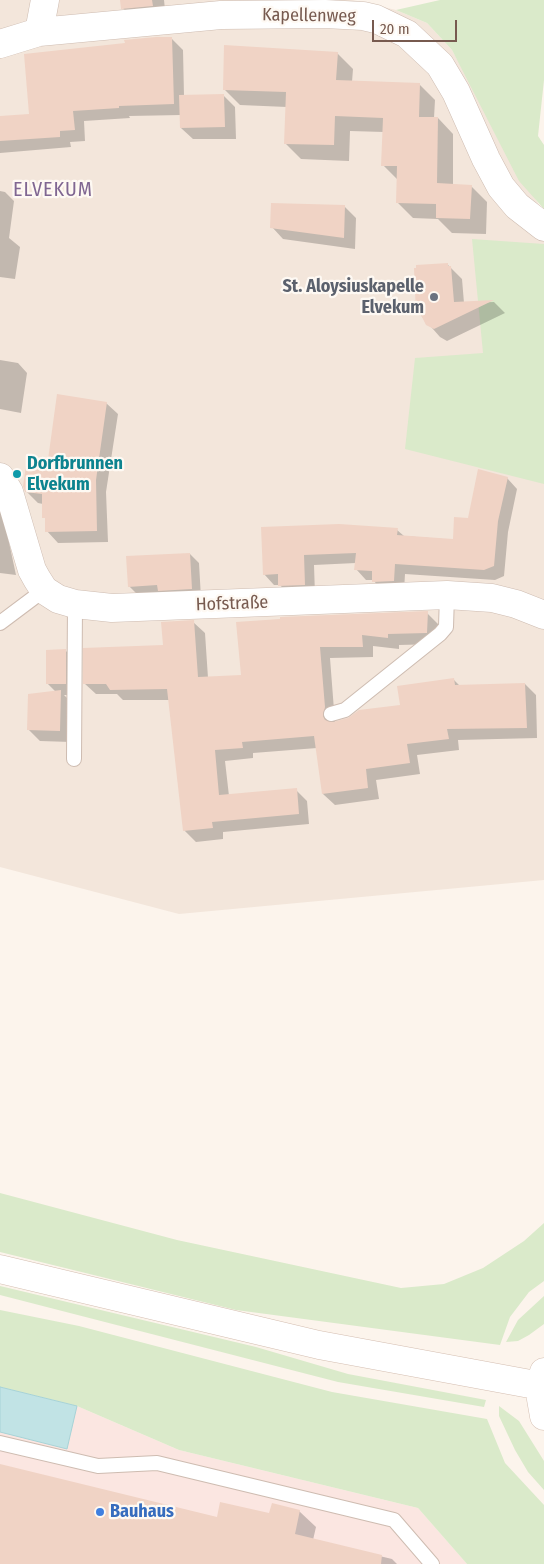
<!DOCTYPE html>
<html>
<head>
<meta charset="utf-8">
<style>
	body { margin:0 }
	#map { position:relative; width:544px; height:1564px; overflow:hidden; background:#fcf4ec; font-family:"Fira Sans Condensed",sans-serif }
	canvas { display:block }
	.scale { position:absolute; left:372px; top:20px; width:85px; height:22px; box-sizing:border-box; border:2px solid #775a4f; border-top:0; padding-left:6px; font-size:15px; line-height:18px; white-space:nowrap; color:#775a4f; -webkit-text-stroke:4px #fef9f3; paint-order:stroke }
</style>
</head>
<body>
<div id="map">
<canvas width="544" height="1564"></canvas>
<div class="scale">20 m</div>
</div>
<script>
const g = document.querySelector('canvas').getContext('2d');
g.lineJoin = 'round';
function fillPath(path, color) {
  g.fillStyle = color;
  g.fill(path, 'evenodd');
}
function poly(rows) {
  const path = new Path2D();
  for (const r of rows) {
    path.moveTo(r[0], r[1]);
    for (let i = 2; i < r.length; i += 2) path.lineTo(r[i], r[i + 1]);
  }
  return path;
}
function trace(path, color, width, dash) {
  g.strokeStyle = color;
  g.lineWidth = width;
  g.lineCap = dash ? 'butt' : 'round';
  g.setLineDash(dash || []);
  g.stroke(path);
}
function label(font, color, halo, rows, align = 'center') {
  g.font = font + ' "Fira Sans Condensed",sans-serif';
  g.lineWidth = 4.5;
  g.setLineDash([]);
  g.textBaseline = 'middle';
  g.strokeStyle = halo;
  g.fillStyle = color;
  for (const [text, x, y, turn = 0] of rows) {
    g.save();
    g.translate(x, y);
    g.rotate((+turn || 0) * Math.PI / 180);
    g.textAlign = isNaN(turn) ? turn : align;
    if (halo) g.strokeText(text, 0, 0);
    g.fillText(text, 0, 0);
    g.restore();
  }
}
fillPath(poly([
	[0,0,353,0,396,10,427,23,452,50,539,205,544,209,544,880,179,914,0,867]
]), '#f3e6db');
fillPath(poly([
	[0,1387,77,1406,179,1450,418,1508,467,1564,0,1564]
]), '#fbe6e1');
fillPath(poly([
	[440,0,544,0,544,80,538,136,544,145,544,209,519,181,452,50,427,23,396,10],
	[472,239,544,244,544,484,405,449,415,358,483,353],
	[0,1193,177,1240,401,1288,444,1284,483,1268,524,1241,544,1223,544,1281,529,1292,510,1317,500,1345,236,1310,0,1252],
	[0,1286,256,1347,348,1374,486,1400,484,1407,338,1382,0,1295],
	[544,1296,544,1324,529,1335,518,1341,506,1342,518,1320],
	[0,1310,79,1326,332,1392,487,1419,505,1463,544,1505,544,1564,467,1564,418,1508,179,1450,77,1406,0,1387],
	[499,1406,519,1421,544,1461,544,1490,528,1472,515,1450,499,1416]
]), '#daeaca');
const water = poly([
	[0,1387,77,1406,67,1449,0,1432,0,1387]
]);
fillPath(water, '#c1e3e5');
trace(water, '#a7d3d7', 1);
fillPath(poly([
	[122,0,164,0,166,19,136,22,123,8],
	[172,39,183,50,184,96,223,95,235,107,236,139,193,139,181,128,181,115,129,116,130,118,84,121,85,141,70,142,71,147,0,153,0,117,30,115],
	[337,53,353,69,352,82,419,84,435,100,434,118,438,118,453,134,453,185,471,186,487,202,486,234,452,233,438,219,413,218,397,202,398,180,383,165,384,132,350,131,349,161,301,159,285,143,287,107,240,105,224,89],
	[0,191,5,192,14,201,9,238,20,247,15,279,0,277],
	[344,206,356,218,355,249,283,239,272,227],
	[448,265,462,279,464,303,494,302,505,313,447,341,440,337,418,312],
	[0,360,18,363,27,373,21,413,0,409],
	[106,403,118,414,106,492,108,542,58,543,47,531,43,504,38,503,26,491],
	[507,478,517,489,508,532,504,576,495,580,405,574,404,591,384,592,373,580,366,580,356,569,356,563,314,565,315,595,290,596,280,585,274,585,264,574,262,528,397,530,404,536,455,540,469,520],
	[0,503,1,505,16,575,0,573],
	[190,554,199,563,201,598,138,595,129,586],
	[427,613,438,624,438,644,399,645,399,649,373,646,373,657,330,658,335,723,401,706,454,680,460,686,525,684,536,695,537,738,458,740,459,750,417,755,420,774,376,780,379,799,335,805,323,794,317,748,253,753,253,758,225,761,229,796,296,790,307,801,309,824,223,832,223,839,196,842,184,830,169,700,123,700,117,694,96,694,84,683,165,647,193,622,205,633,208,678,242,676,238,623],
	[65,650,77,662,77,695,64,695,72,703,71,742,40,741,28,729,56,692,47,683],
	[0,1465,218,1518,299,1511,316,1527,313,1540,392,1559,397,1564,0,1564]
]), '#0003');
fillPath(poly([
	[120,0,152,0,153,6,121,9],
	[156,37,172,37,174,104,119,106,119,108,73,111,75,130,60,131,60,137,0,141,0,116,29,114,24,54,125,43,124,40],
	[224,45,338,52,336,80,420,83,419,117,438,117,437,183,472,185,470,219,436,218,436,204,396,203,397,166,381,166,383,118,335,116,334,145,284,144,286,92,223,90],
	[224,94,225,127,180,128,179,95],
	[271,203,345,205,344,238,270,228],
	[448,263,448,266,451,266,454,302,494,300,434,329,426,325,421,315,416,313,414,268,416,268,416,265],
	[57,394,107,402,96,480,97,531,45,532,45,518,42,518,42,494,25,492,23,486,26,466,47,467],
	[478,469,508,477,498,521,494,566,484,570,395,564,394,581,372,582,372,571,354,570,356,553,304,555,305,585,278,586,278,574,263,575,261,527,339,524,398,528,397,535,453,539,454,517,468,518],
	[190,553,192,589,158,591,157,585,128,587,126,556],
	[428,611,427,633,388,634,388,638,362,635,363,647,320,647,325,707,323,716,325,720,333,722,348,718,359,710,400,705,397,686,454,678,455,685,525,683,527,728,447,729,449,739,407,744,410,763,366,769,368,788,322,794,314,736,242,742,243,748,215,750,219,795,297,788,299,814,212,822,213,828,183,831,167,689,110,690,106,684,83,684,83,648,163,645,161,622,194,620,198,677,241,675,236,622,280,619,280,617],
	[66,649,66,684,46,684,46,650],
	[61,690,60,731,27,730,28,694],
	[0,1464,217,1517,220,1502,269,1513,272,1503,300,1510,295,1534,382,1555,381,1564,0,1564]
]), '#f0d3c5');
const lane = poly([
	[0,623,44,590],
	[331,714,345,710,440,634,446,627,447,595],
	[74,759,75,604],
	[0,1443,98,1466,157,1463,394,1520,432,1564]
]);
const street = poly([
	[39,32,45,0],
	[0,44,39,32,221,15,325,14,363,16,376,19,407,34,440,65,456,92,486,159,501,187,517,206,544,227],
	[0,477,9,492,32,570,37,579,44,590,58,599,75,604,112,608,447,595,492,598,516,604,544,615]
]);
const secondary = poly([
	[0,1269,319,1345,541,1386],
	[544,1372,541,1399,544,1416]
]);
trace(lane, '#cebcb1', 16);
trace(street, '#cebcb1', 29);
trace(secondary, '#d4beb1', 29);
trace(lane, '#fff', 14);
trace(street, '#fff', 28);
trace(secondary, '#fff', 28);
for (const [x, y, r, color] of [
	[434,297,5,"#6b7280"],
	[17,474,5,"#0f9aa8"],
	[100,1512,5,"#3f7fe0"]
]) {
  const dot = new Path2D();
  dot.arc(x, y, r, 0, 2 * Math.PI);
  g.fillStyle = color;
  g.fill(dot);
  trace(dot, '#fef9f3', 2);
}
label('18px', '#775a4f', '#fef9f3', [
	["Kapellenweg",309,16,1],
	["Hofstraße",232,604,-2]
]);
label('bold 18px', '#5b616d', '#fef9f3', [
	["St. Aloysiuskapelle",424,287],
	["Elvekum",424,308]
], 'right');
label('bold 18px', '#0d838f', '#fef9f3', [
	["Dorfbrunnen",27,464],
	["Elvekum",27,485]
], 'left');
label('bold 18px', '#366cbe', '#fef9f3', [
	["Bauhaus",110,1512]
], 'left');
g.letterSpacing = '1px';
label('20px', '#806792', '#fef9f3', [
	["ELVEKUM",53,190]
]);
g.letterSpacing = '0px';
</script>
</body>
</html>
